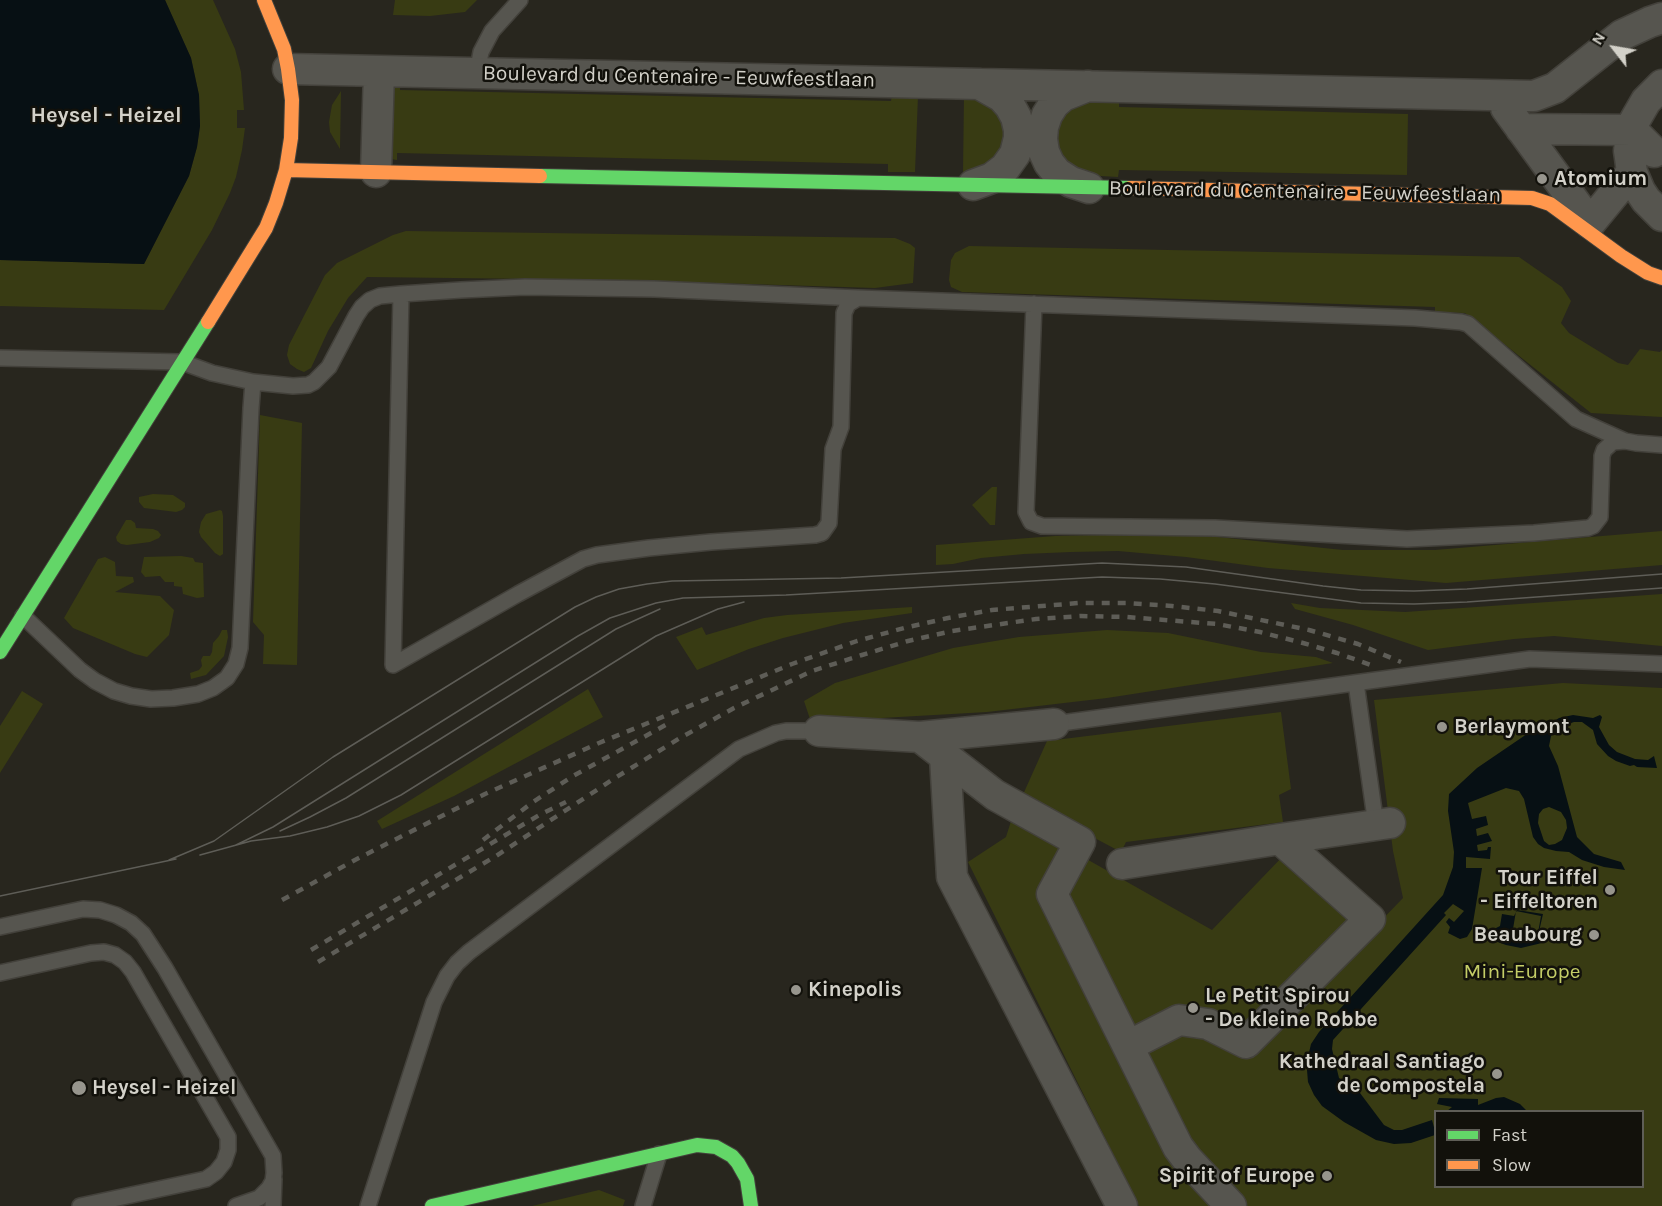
<!DOCTYPE html>
<html>
<head>
<meta charset="utf-8">
<style>
	body { margin:0 }
	#map { position:relative; width:1662px; height:1206px; overflow:hidden; background:#28261e; font-family:Karla,sans-serif }
	canvas { display:block }
	.legend { position:absolute; left:1434px; top:1110px; width:210px; height:78px; box-sizing:border-box; background:#12110b; border:2px solid #5f5e57; margin:0; padding:8px 10px; list-style:none; font-size:18px; color:#d3d1c9 }
	.legend li { display:flex; align-items:center; gap:12px; height:30px }
	.legend b { width:30px; border:2px solid #5f5e57 }
	.north { position:absolute; left:1584px; top:18px; width:60px; height:60px; -webkit-text-stroke:4px #12110b; paint-order:stroke; rotate:301deg; font-size:16px; font-weight:700; line-height:24px; text-align:center; color:#d3d1c9 }
	.north::after { content:''; display:block; margin:auto; width:21px; height:27px; background:#d3d1c9; clip-path:polygon(50% 0,100% 100%,50% 72%,0 100%) }
</style>
</head>
<body>
<div id="map">
<canvas width="1662" height="1206"></canvas>
<ul class="legend">
<li><b style="height:8px;background:#63d668"></b>Fast</li>
<li><b style="height:8px;background:#ff974d"></b>Slow</li>
</ul>
<div class="north">N</div>
</div>
<script>
const g = document.querySelector('canvas').getContext('2d');
g.lineJoin = 'round';
function fillPath(path, color) {
  g.fillStyle = color;
  g.fill(path, 'evenodd');
}
function poly(rows) {
  const path = new Path2D();
  for (const r of rows) {
    path.moveTo(r[0], r[1]);
    for (let i = 2; i < r.length; i += 2) path.lineTo(r[i], r[i + 1]);
  }
  return path;
}
function trace(path, color, width, dash) {
  g.strokeStyle = color;
  g.lineWidth = width;
  g.lineCap = dash ? 'butt' : 'round';
  g.setLineDash(dash || []);
  g.stroke(path);
}
function label(font, color, halo, rows, align = 'center') {
  g.font = font + ' Karla,sans-serif';
  g.lineWidth = 5;
  g.setLineDash([]);
  g.textBaseline = 'middle';
  g.strokeStyle = halo;
  g.fillStyle = color;
  for (const [text, x, y, turn = 0] of rows) {
    g.save();
    g.translate(x, y);
    g.rotate((+turn || 0) * Math.PI / 180);
    g.textAlign = isNaN(turn) ? turn : align;
    if (halo) g.strokeText(text, 0, 0);
    g.fillText(text, 0, 0);
    g.restore();
  }
}
fillPath(poly([
	[165,0,213,0,235,49,241,72,244,110,237,110,237,128,245,128,242,150,236,177,230,193,212,230,164,310,0,306,0,260,144,264,189,176,197,147,200,126,199,95,191,58],
	[395,0,477,0,465,12,430,16,393,15],
	[400,83,400,90,891,101,892,94,918,96,915,172,888,172,888,164,397,153,397,160,391,159,391,86],
	[341,91,340,149,330,132,329,122,332,105],
	[964,95,980,97,1009,121,1000,162,963,173],
	[1119,100,1119,107,1408,114,1407,175,1119,170,1118,177,1083,175,1060,165,1052,120,1075,101],
	[406,231,895,238,910,244,915,248,913,283,875,288,623,280,367,277,348,298,328,331,311,368,304,372,297,369,290,364,287,355,289,345,325,275,337,263,393,235],
	[969,246,1519,257,1562,287,1571,301,1561,323,1569,333,1618,363,1628,365,1640,349,1660,352,1662,350,1662,417,1591,413,1465,313,1435,312,1435,307,962,292,951,287,949,280,951,260,955,253],
	[260,415,302,423,297,665,263,664,264,635,253,622],
	[992,487,997,487,995,525,990,525,972,505],
	[153,494,173,495,185,503,185,507,182,510,176,512,144,508,139,502,139,497],
	[220,510,222,511,223,516,223,554,220,556,215,553,201,537,199,532,201,522,206,514],
	[126,520,131,520,135,523,136,528,153,529,158,531,161,535,159,538,150,542,127,545,121,544,117,541,116,537],
	[1662,531,1662,565,1446,583,1268,568,1186,557,1118,551,1071,552,1024,554,981,558,953,564,936,565,936,545,1055,536,1162,534,1208,536,1343,550,1435,550],
	[181,556,193,558,195,562,203,563,204,597,197,598,183,594,182,587,174,586,174,582,165,582,160,576,145,577,141,572,144,557],
	[105,557,115,562,116,576,133,577,134,582,115,592,160,596,174,610,169,635,147,657,135,654,73,628,64,618,98,559],
	[1662,594,1662,646,1554,636,1514,639,1428,650,1353,625,1295,609,1291,603,1320,608,1405,612],
	[912,607,912,613,843,623,783,638,749,649,697,670,676,637,702,627,706,635,764,618,787,615],
	[222,630,227,630,228,637,224,656,206,675,191,679,190,673,199,670,202,666,201,660,203,656,210,656,212,652,213,643,219,636],
	[1107,630,1168,633,1261,652,1316,657,1333,663,1107,698,987,712,811,722,804,701,835,683,953,648,1019,637],
	[1563,683,1662,688,1662,1206,1242,1206,1184,1144,1137,1048,1222,1017,1130,1035,1063,898,1083,857,1212,930,1285,854,1373,929,1403,898,1393,851,1374,700],
	[1436,1112,1642,1112,1642,1186,1436,1186],
	[588,689,603,717,454,796,382,829,377,821],
	[22,691,43,704,0,773,0,726],
	[1281,712,1291,789,1279,795,1283,822,1126,842,1121,852,1021,799,1047,741],
	[1012,818,1067,846,1042,893,1219,1206,1139,1206,968,862,1006,837],
	[599,1190,625,1200,623,1206,532,1206]
]), '#383b13');
fillPath(poly([
	[0,0,165,0,191,58,199,95,200,126,197,147,189,176,144,264,0,260],
	[1573,715,1593,718,1600,715,1602,717,1599,727,1609,745,1617,752,1635,759,1648,760,1654,756,1657,768,1637,767,1634,765,1630,766,1616,761,1608,756,1597,744,1593,730,1582,722,1574,722,1556,728,1553,725,1553,722,1559,718],
	[1549,720,1551,727,1555,731,1551,736,1549,746,1558,766,1577,837,1594,854,1621,862,1625,870,1604,867,1582,860,1569,852,1556,851,1544,848,1538,844,1533,837,1524,799,1519,791,1506,788,1468,803,1472,819,1486,816,1488,825,1476,829,1477,836,1488,833,1492,841,1477,845,1478,851,1487,850,1488,847,1491,847,1490,859,1466,857,1466,868,1482,868,1472,929,1467,937,1460,939,1448,933,1450,927,1446,922,1449,918,1454,922,1464,911,1453,904,1444,913,1446,915,1333,1040,1332,1049,1339,1078,1360,1093,1384,1125,1394,1130,1402,1130,1432,1120,1435,1131,1435,1135,1411,1143,1394,1144,1376,1140,1344,1122,1322,1106,1314,1095,1308,1082,1307,1070,1308,1057,1311,1044,1319,1032,1443,895,1453,867,1454,852,1448,811,1449,794,1477,768,1546,721],
	[1549,807,1561,812,1566,820,1567,828,1562,840,1555,844,1549,845,1544,841,1538,823,1539,814,1543,809],
	[1517,910,1543,914,1538,936,1546,937,1546,942,1521,948,1506,945,1492,940,1494,929,1500,926,1502,914,1514,916],
	[1516,911,1541,916,1538,933,1513,929],
	[1504,1097,1520,1104,1527,1111,1447,1111,1452,1107,1437,1104,1439,1098,1478,1099,1478,1105,1496,1098]
]), '#071014');
const lane = poly([
	[477,73,481,52,492,31,520,0],
	[401,294,393,665,518,594,583,559,597,555,649,548,711,542,815,535,822,533,829,523,833,449,841,427,844,313,848,304,858,298],
	[1034,304,1026,512,1031,522,1042,526,1215,528,1407,539,1534,533,1588,528,1593,526,1600,517,1602,456,1604,450,1613,442,1625,441],
	[0,358,182,362,212,373,253,382,251,408,240,648,236,664,227,678,213,688,198,694,173,698,151,699,131,696,114,691,95,681,80,670,23,616],
	[253,382,293,386,308,385,314,382,329,367,356,316,362,307,370,300,380,296,401,294,461,290,525,287,654,289,858,298,1415,318,1461,322,1468,324,1576,419,1625,441,1636,443,1662,445],
	[1356,683,1376,825],
	[1054,724,1530,659,1662,664],
	[0,927,83,909,100,910,116,915,131,923,143,934,165,968,273,1156,274,1173,273,1181,269,1188,259,1198,236,1206],
	[0,973,91,953,104,952,115,955,125,962,133,972,228,1137,228,1150,224,1162,216,1172,206,1179,80,1206],
	[273,1206,274,1179],
	[368,1206,434,1002,447,976,457,963,469,952,739,749,776,733,786,731,819,731],
	[643,1206,659,1154]
]);
const street = poly([
	[288,69,1534,96,1555,88,1622,35,1650,22,1662,18],
	[1088,86,1063,96,1054,104,1047,115,1043,127,1042,139,1044,152,1049,163,1057,173,1071,182,1089,188],
	[1506,108,1590,223,1632,172,1629,151,1630,140,1635,120,1646,101,1662,85],
	[1521,129,1632,130,1654,152],
	[376,172,379,71],
	[1632,172,1640,191,1646,200,1662,216],
	[973,185,992,178,1005,168,1015,154,1019,138,1019,130,1016,117,1010,106,1002,97,979,84],
	[819,731,920,737,995,795,1080,842,1052,894,1178,1147,1187,1159,1231,1206],
	[920,737,1054,724],
	[945,757,952,877,1122,1206],
	[1280,839,1390,823],
	[1122,864,1280,839,1370,919,1246,1043,1208,1024,1179,1020,1128,1046]
]);
const fast = poly([
	[540,176,1130,188],
	[0,652,208,322],
	[432,1206,697,1145,716,1147,732,1156,738,1163,747,1179,751,1206]
]);
const slow = poly([
	[286,170,540,176],
	[1130,188,1532,198,1550,204,1621,256,1648,273,1662,278],
	[208,322,266,228,276,203,286,170,291,138,292,100,288,69,284,49,264,0]
]);
trace(lane, '#43413b', 18);
trace(street, '#43413b', 33);
trace(fast, '#43413b', 16);
trace(slow, '#43413b', 16);
trace(lane, '#56554f', 15);
trace(street, '#56554f', 30);
trace(fast, '#63d668', 14);
trace(slow, '#ff974d', 14);
trace(poly([
	[280,831,310,817,346,798,616,629,660,609],
	[236,845,273,827,578,636,610,618,656,603,683,598,786,595,1102,577,1160,579,1215,584,1361,603,1414,604,1467,602,1662,588],
	[200,855,251,841,290,836,327,827,359,816,401,795,656,636,718,609,744,602],
	[169,860,214,841,333,757,575,607,596,597,619,589,647,584,672,581,841,578,1102,563,1186,567,1323,586,1361,590,1414,591,1467,589,1662,574],
	[0,896,176,859]
]), '#5e5d57', 1.5);
trace(poly([
	[483,840,533,802,573,776,671,722],
	[282,900,355,860,485,794,599,743,792,664,857,641,904,628,948,618,992,610,1079,603,1126,603,1172,606,1218,611,1309,630,1358,644,1401,662],
	[311,950,541,814,566,802],
	[318,962,496,856,615,778,680,738,734,708,812,671,862,655,908,641,952,631,1036,619,1081,616,1126,617,1217,624,1260,632,1303,643,1337,653,1371,665]
]), '#5e5d57', 4.5, [8, 8]);
for (const [x, y, r, color] of [
	[1542,179,6,"#97958d"],
	[1442,727,6,"#97958d"],
	[1610,890,6,"#97958d"],
	[1594,935,6,"#97958d"],
	[796,990,6,"#97958d"],
	[1193,1008,6,"#97958d"],
	[1497,1074,6,"#97958d"],
	[79,1088,8,"#97958d"],
	[1327,1176,6,"#97958d"]
]) {
  const dot = new Path2D();
  dot.arc(x, y, r, 0, 2 * Math.PI);
  g.fillStyle = color;
  g.fill(dot);
  trace(dot, '#12110b', 2);
}
label('21px', '#d3d1c9', '#12110b', [
	["Boulevard du Centenaire - Eeuwfeestlaan",679,77,1],
	["Boulevard du Centenaire - Eeuwfeestlaan",1305,192,1]
]);
label('bold 21px', '#d3d1c9', '#12110b', [
	["Atomium",1554,179],
	["Berlaymont",1454,727],
	["Tour Eiffel",1598,878,"right"],
	["- Eiffeltoren",1598,902,"right"],
	["Beaubourg",1582,935,"right"],
	["Kinepolis",808,990],
	["Le Petit Spirou",1205,996],
	["- De kleine Robbe",1205,1020],
	["Kathedraal Santiago",1485,1062,"right"],
	["de Compostela",1485,1086,"right"],
	["Heysel - Heizel",92,1088],
	["Spirit of Europe",1315,1176,"right"]
], 'left');
label('21px', '#c4cd67', '#12110b', [
	["Mini-Europe",1522,972]
]);
label('bold 22px', '#d3d1c9', '#12110b', [
	["Heysel - Heizel",106,116]
]);
</script>
</body>
</html>
